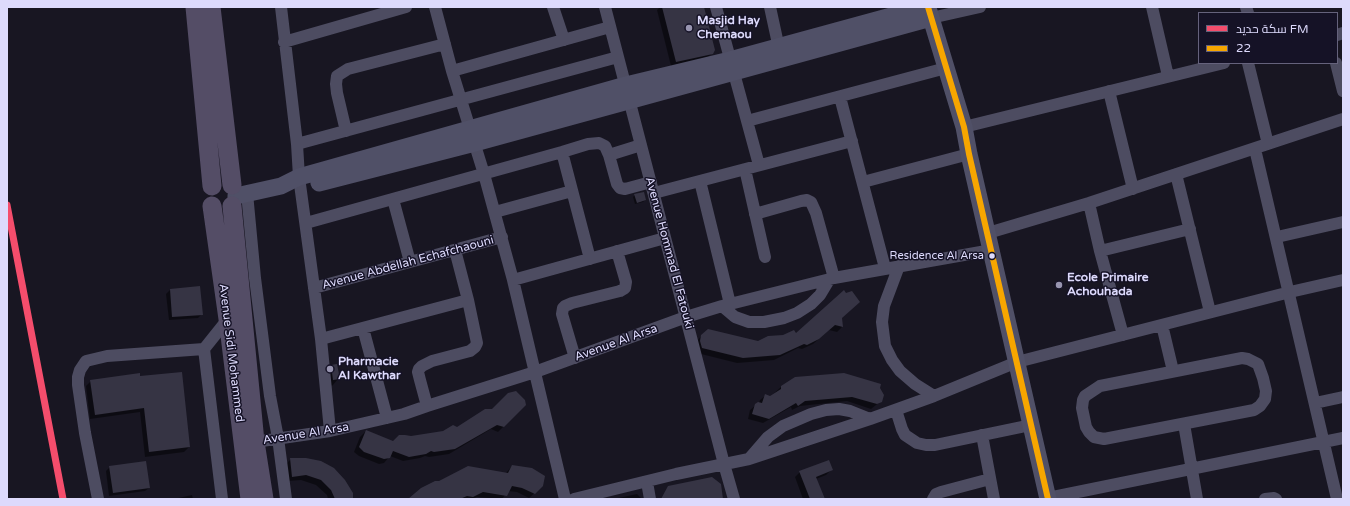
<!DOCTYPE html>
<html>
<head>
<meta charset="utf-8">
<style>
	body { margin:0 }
	#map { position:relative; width:1350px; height:506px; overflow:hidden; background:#181622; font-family:"Varela Round",Cairo,sans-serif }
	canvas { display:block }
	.frame { position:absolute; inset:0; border:8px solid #dddafc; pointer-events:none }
	.legend { position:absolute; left:1198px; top:12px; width:140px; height:52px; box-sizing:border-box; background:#151226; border:1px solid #65627c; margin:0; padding:5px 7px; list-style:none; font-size:12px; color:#dddafc }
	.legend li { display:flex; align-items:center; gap:8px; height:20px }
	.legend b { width:20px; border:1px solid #65627c }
</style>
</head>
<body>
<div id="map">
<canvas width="1350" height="506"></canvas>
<div class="frame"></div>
<ul class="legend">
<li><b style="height:5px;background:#f44d6c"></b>سكة حديد FM</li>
<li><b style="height:5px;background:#f7a600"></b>22</li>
</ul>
</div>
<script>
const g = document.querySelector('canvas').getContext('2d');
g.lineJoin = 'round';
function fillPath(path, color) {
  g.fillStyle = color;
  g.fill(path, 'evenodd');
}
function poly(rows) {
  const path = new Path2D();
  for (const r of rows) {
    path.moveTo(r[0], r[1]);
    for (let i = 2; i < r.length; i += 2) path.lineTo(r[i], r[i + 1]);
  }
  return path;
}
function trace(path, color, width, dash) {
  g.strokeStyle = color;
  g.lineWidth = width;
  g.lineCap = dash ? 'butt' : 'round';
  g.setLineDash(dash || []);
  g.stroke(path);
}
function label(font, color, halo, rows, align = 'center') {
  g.font = font + ' "Varela Round",sans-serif';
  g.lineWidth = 3;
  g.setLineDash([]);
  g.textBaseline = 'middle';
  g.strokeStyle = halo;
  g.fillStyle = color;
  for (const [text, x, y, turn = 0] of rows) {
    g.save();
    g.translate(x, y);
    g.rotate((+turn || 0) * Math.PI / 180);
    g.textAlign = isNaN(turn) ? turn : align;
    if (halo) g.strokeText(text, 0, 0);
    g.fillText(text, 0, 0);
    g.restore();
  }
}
fillPath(poly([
	[660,7,703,7,712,53,707,58,671,66,657,10],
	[635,195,645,200,643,202,635,204,633,197],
	[170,290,202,314,198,318,169,320,166,294],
	[841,318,842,327,837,332,829,330,813,344,802,349,798,348,774,360,737,363,697,353,697,341,702,335,758,342,796,334],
	[332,366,339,378,332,386,324,373],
	[139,375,189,447,184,452,145,457,140,412,90,419,86,386,91,381],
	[781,387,879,388,881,401,871,409,847,401,800,406,792,410,791,407,763,423,748,419,750,410,756,405,759,403,760,400,765,396,770,397],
	[525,405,498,432,491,429,449,454,429,457,425,456,420,458,403,461,390,456,384,463,379,464,359,456,354,452,360,437,365,432,394,442,411,437,444,432,458,428,492,410],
	[291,459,352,499,328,499,327,495,316,485,301,480,288,481,286,464],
	[512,466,537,491,529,498,517,492,508,491,502,499,477,497,472,499,410,499,506,473],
	[110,467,149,488,145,491,109,496,106,471],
	[831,470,826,475,816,479,823,499,803,499,795,477,800,472],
	[637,494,642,499,614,499],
	[192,495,193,499,174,499]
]), '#0007');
fillPath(poly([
	[662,7,704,7,715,50,713,54,676,62],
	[644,192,646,200,637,203,634,194],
	[200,286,203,315,172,317,170,289],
	[844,290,846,293,852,291,860,302,842,318,843,327,835,325,819,339,807,345,804,344,780,355,743,358,702,348,700,341,701,335,708,329,758,341,768,336,783,335,794,330,796,333],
	[337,364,340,379,333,380,331,365],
	[182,372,190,447,149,452,144,408,95,415,90,380,140,373,140,376],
	[844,373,881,384,880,388,884,395,882,402,877,404,852,397,805,401,798,406,796,403,769,419,752,414,755,404,758,402,762,403,765,394,770,396,781,389,781,386,795,377],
	[516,391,525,400,526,405,504,427,497,425,455,449,434,452,431,451,426,454,409,457,393,451,390,458,384,459,364,452,359,447,366,430,393,441,399,435,405,435,411,436,443,431,453,425,457,427,485,409,492,409,508,393],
	[290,458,306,458,321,461,334,468,345,480,353,493,353,499,335,499,331,490,321,480,306,475,292,477],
	[829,460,833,470,816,477,825,499,810,499,799,471],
	[146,461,150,488,113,493,109,466],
	[512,465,532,468,545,476,543,486,535,494,522,488,512,486,507,496,483,492,473,497,467,496,460,499,408,499,421,488,435,481,439,481,468,466,508,473],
	[712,477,721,484,723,499,661,499,668,486]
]), '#363444');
trace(poly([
	[281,7,297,144,299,177,321,339,330,431],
	[435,7,452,71,484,174,513,280,565,499],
	[553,7,564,40],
	[605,7,724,464,734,499],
	[716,7,759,165],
	[770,7,780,53],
	[1152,7,1168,76],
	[1246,7,1248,13],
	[931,18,980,7],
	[1337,35,1343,33],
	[284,42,406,7],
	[1248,63,1268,144],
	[1336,63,1343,91],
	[452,71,610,27],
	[1109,91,1133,189],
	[840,97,885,268],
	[747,121,946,68],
	[964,127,1224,63],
	[346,131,337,93,336,84,337,76,348,69,445,44],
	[297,144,618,57],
	[1255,149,1337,499],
	[562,152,590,259],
	[609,155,617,184,620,188,625,189,651,182],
	[745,169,765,257],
	[1176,174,1210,312],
	[700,181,730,304],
	[863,182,969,154],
	[247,193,255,278,270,396,278,438,286,499],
	[654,193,852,141],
	[393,199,410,262],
	[1089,203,1100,251,1123,335],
	[495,212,572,191],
	[755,214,801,201,807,200,811,202,816,213,834,278],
	[306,223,562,152,588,144,599,143,605,146,609,155,641,145],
	[988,233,1089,203,1343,119],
	[1277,237,1343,222],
	[1100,251,1190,229],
	[899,266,884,306,882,322,885,346,892,360,900,371,915,384,934,396],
	[513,280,665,238],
	[314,288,502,237],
	[722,306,735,317,749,322,764,322,784,318,797,313,811,304,820,295,829,280],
	[1162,325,1173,371],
	[363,328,387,418],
	[321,339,468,300],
	[575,358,562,314,563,308,565,306,572,303,620,291,625,288,626,282,617,251],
	[1242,358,1248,359,1258,364,1263,378,1266,391,1265,399,1260,406,1254,410,1104,439,1094,437,1089,432,1086,427,1082,408,1083,400,1085,396,1100,386,1242,358],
	[1315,403,1343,397],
	[427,406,420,380,418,372,419,369,422,366,432,361,470,351,475,347,477,343,468,300,455,250],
	[896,410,902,429,905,435,917,443,926,445,935,445,1031,425],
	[1184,424,1197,499],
	[982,435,994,499],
	[248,443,330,431,404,414,427,406,535,372,686,317,722,306,834,278,992,250],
	[749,459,768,437,783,426,811,414,826,410,839,409,850,411,870,419],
	[647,482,650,499],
	[1048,498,1343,438],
	[98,499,85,433,78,385,78,377,80,370,86,361,107,356,204,349],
	[222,499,204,349,228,319],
	[574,499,676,474,749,459,870,419,934,396,1017,362,1290,292,1343,280],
	[933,499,936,494,941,492,990,479],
	[1265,499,1274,498,1276,499]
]), '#4d4c61', 12);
trace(poly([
	[928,8,964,127,969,154,1048,499],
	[319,183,475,143,931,18],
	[236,196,281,186,299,177,626,85,730,60,924,7]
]), '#505067', 17);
trace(poly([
	[195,7,212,186],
	[211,7,232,185],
	[212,206,228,319,250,499],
	[232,206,255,442,264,499]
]), '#544d66', 19);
trace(poly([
	[928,7,964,127,969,154,1048,499]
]), '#f7a600', 6);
trace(poly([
	[7,205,63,499]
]), '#f44d6c', 7);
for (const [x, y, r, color] of [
	[689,28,4,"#9895b0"],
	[992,256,3.5,"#dddafc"],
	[1059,285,4,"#9895b0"],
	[330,369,4,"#9895b0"]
]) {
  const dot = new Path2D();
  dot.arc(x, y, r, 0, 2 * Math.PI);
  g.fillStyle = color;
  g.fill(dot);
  trace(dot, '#151226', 1.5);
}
label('11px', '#dddafc', '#151226', [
	["Residence Al Arsa",984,256]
], 'right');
label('bold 12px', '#dddafc', '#151226', [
	["Masjid Hay",697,21],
	["Chemaou",697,35],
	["Ecole Primaire",1067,278],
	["Achouhada",1067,292],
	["Pharmacie",338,362],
	["Al Kawthar",338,376]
], 'left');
label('12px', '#dddafc', '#151226', [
	["Avenue Hommad El Fatouki",669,253,75],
	["Avenue Abdellah Echafchaouni",408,263,-15],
	["Avenue Al Arsa",616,343,-20],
	["Avenue Sidi Mohammed",231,353,83],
	["Avenue Al Arsa",306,434,-9]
]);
</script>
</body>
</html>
